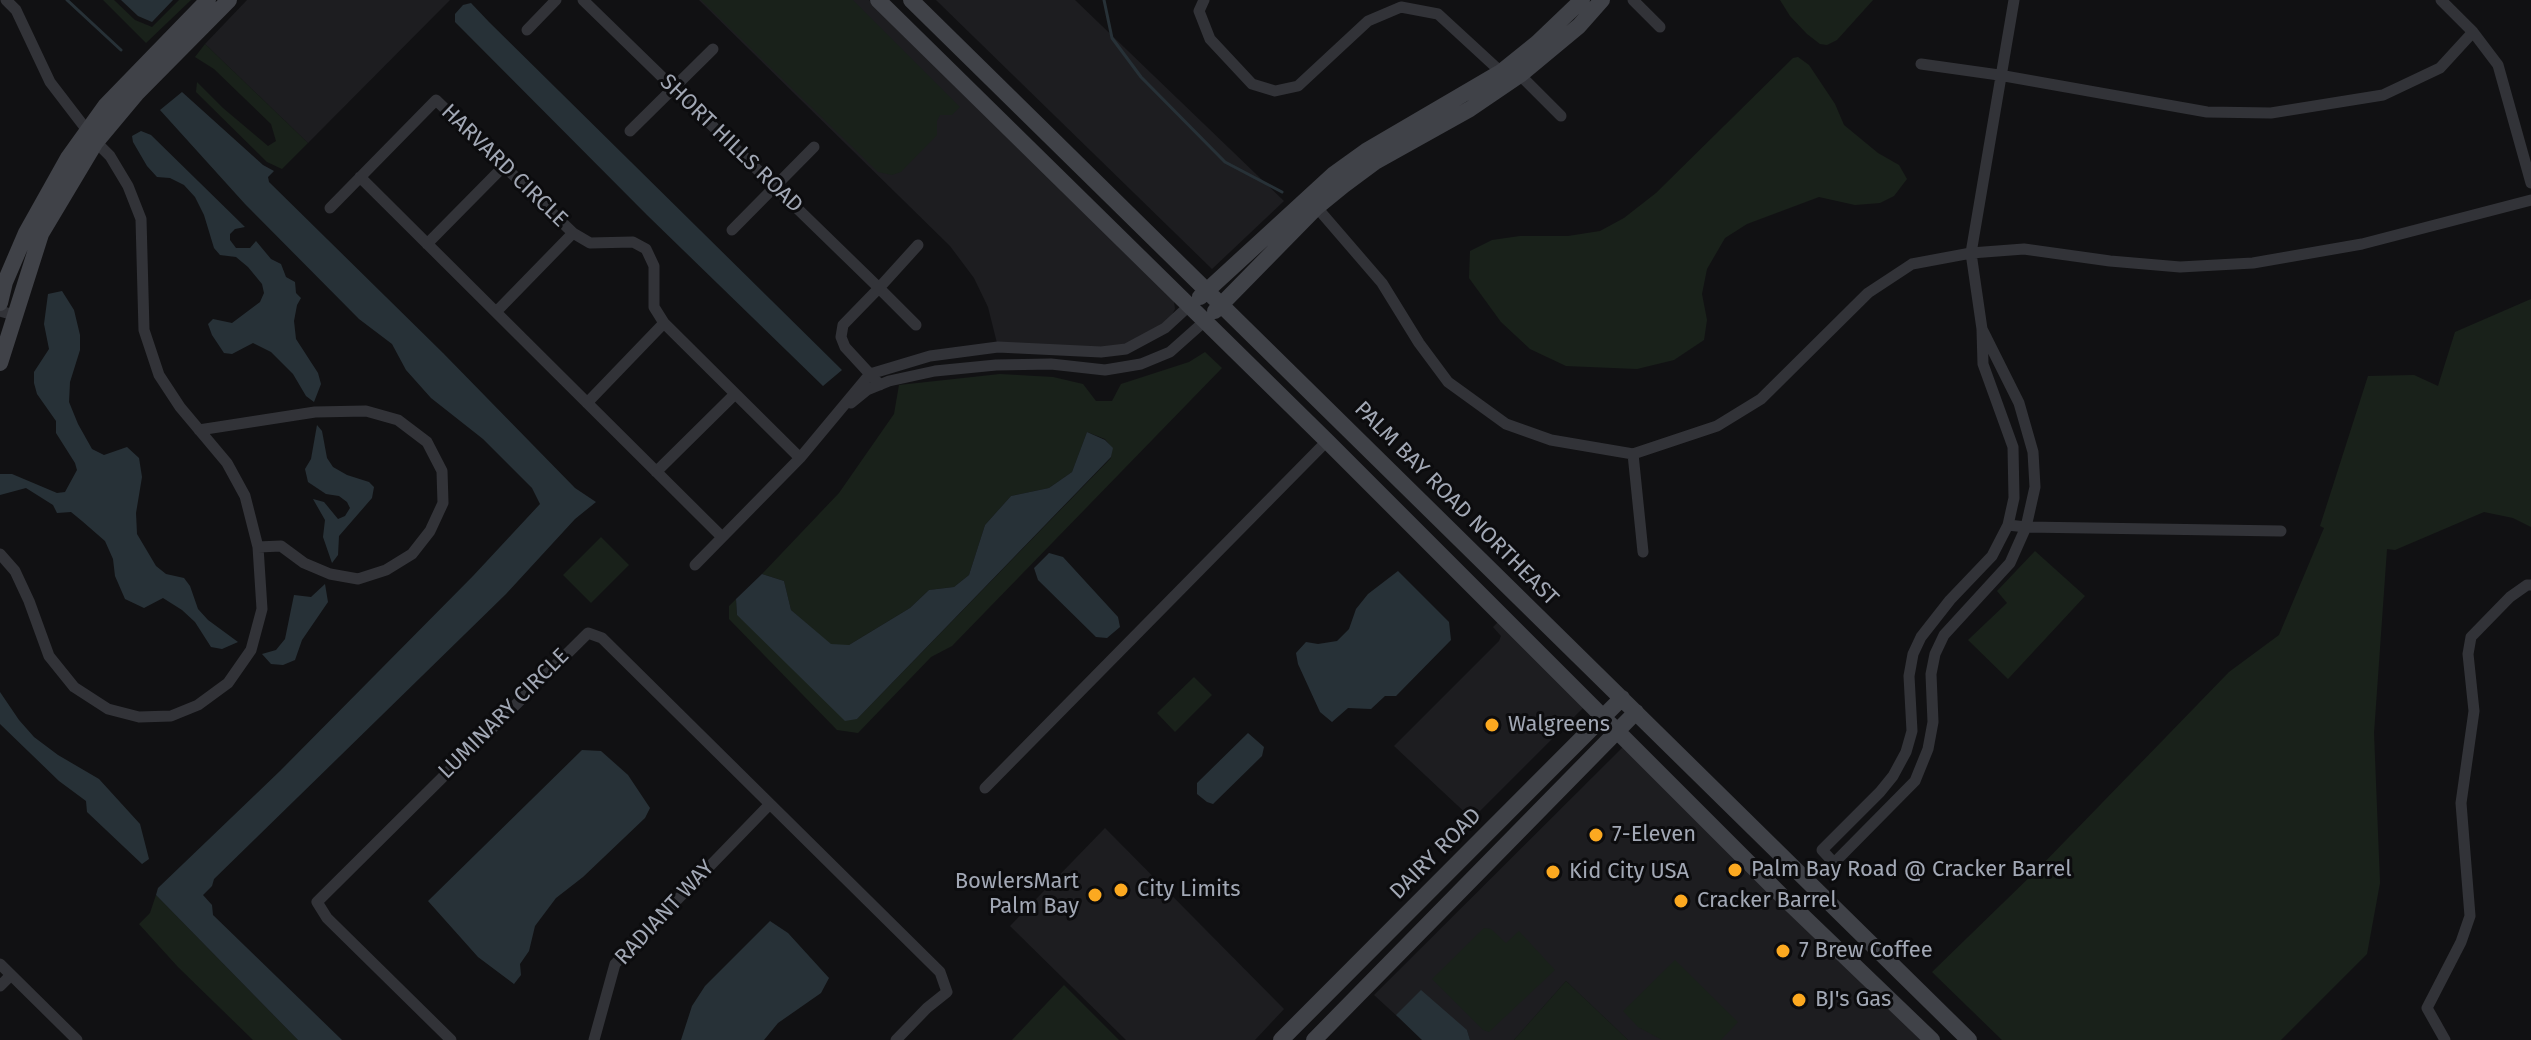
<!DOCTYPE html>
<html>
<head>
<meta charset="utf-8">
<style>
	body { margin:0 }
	canvas { display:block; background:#111113 }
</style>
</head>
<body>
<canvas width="2531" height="1040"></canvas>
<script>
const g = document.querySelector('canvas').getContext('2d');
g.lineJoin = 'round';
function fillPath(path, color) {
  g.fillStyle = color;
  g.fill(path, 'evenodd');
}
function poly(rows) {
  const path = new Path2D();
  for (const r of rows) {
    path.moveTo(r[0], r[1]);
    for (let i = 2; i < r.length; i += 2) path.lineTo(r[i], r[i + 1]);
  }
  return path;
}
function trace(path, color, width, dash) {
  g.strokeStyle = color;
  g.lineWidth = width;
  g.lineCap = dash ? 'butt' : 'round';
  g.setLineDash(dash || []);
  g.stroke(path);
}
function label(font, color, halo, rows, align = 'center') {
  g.font = font + ' "Fira Sans",sans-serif';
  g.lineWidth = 6;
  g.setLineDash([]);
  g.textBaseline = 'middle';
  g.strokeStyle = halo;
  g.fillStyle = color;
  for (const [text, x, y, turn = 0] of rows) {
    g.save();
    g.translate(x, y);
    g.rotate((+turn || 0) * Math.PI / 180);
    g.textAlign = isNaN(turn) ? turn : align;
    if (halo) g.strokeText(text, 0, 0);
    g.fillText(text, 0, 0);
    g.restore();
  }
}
fillPath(poly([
	[247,0,450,0,308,143,205,44],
	[699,0,869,0,1173,295,1175,309,1165,328,1126,349,998,347,988,307,974,278,950,246],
	[936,0,1075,0,1284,201,1212,269],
	[1500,620,1585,706,1472,819,1394,746,1499,641,1501,636,1493,627],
	[1624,746,1924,1040,1628,1040,1566,981,1514,1040,1470,1040,1467,1030,1398,1017,1374,995],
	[1105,828,1284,1009,1255,1040,1126,1040,1010,926]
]), '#1d1d20');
fillPath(poly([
	[103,0,114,0,135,20,152,27,179,0,191,0,146,43],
	[701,0,853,0,960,107,952,115,940,115,937,121,937,135,901,172,892,175,878,172],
	[1780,0,1873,0,1837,40,1827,45,1820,44,1807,34,1790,16],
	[205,44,308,143,282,169,267,162,196,92,197,82,223,108,268,146,276,141,271,124,214,69,195,57],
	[1798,57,1809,65,1835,104,1844,125,1878,153,1899,165,1907,179,1894,196,1880,203,1855,205,1819,197,1747,224,1725,238,1707,269,1702,294,1707,320,1704,340,1674,360,1637,369,1566,366,1530,349,1501,322,1469,278,1470,251,1492,240,1520,236,1568,236,1600,231,1624,218,1656,193,1793,58],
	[2531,299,2531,527,2513,518,2484,512,2395,550,2387,549,2374,733,2380,883,2367,954,2281,1040,2002,1040,1932,972,2038,869,2229,672,2279,635,2324,528,2320,526,2368,376,2414,375,2438,386,2455,332],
	[1205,352,1222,368,952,646,931,657,858,733,837,730,729,619,729,606,736,599,737,615,857,719,1111,458,1112,448,1105,439,1087,432,1072,472,1049,488,1011,496,985,525,969,575,954,587,929,590,910,608,849,645,831,645,791,610,784,581,762,574,839,493,894,414,899,385,1000,374,1053,377,1083,384,1096,401,1112,401,1121,384,1189,362],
	[601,537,629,565,591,603,563,575],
	[2035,551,2085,596,2008,679,1968,640,2007,603,1997,591],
	[1194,677,1212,695,1175,732,1157,713],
	[156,895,298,1040,253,1040,178,967,139,924,150,913],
	[1484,928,1491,929,1506,943,1519,931,1555,970,1489,1032,1483,1030,1432,979],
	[1675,960,1738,1022,1721,1040,1662,1040,1638,1027,1623,1011],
	[1566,981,1625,1037,1628,1040,1514,1040],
	[1064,985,1119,1040,1012,1040]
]), '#19211a');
fillPath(poly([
	[121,0,173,0,152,22,138,16],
	[471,3,489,22,842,370,823,386,647,215,455,22,455,14,463,5],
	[182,92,263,165,274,171,268,177,269,182,443,353,575,488,596,502,575,519,506,594,214,879,212,886,203,895,212,905,213,915,342,1040,298,1040,156,895,158,888,280,771,473,576,540,504,532,488,483,439,431,398,406,370,392,344,359,319,245,204,160,110],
	[141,131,151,135,245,227,235,229,230,234,230,240,236,248,250,248,256,241,271,259,281,264,286,277,295,282,296,293,301,298,297,305,294,321,296,339,318,373,321,384,314,402,306,396,293,374,271,352,253,343,232,354,224,353,212,335,208,324,213,319,232,323,260,302,264,293,262,284,248,267,236,257,220,255,214,248,204,215,195,197,184,185,170,178,157,177,147,166,133,142,132,136],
	[62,291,74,310,80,335,80,350,70,382,69,402,78,424,92,449,104,455,127,447,139,458,142,477,136,513,137,534,156,566,166,574,184,578,190,586,198,609,208,620,238,642,222,649,211,647,195,622,182,610,163,598,144,608,125,599,115,576,113,559,105,541,82,521,71,512,57,513,53,505,26,488,0,495,0,474,12,474,57,493,65,492,77,470,75,463,56,433,56,421,37,394,34,383,34,372,49,349,44,324,48,294],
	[317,425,322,431,327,458,333,467,347,475,369,482,374,487,372,498,339,536,338,555,332,563,323,537,325,520,313,499,324,502,338,519,345,516,350,508,347,502,339,496,326,494,308,482,305,469,311,459],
	[1087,432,1105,440,1113,448,1111,457,857,719,845,721,737,615,736,599,762,574,784,581,791,610,831,644,849,645,910,608,929,590,954,587,969,575,985,525,1011,496,1049,488,1072,472],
	[1049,553,1063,557,1118,617,1120,627,1107,638,1096,637,1038,580,1034,568],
	[1398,571,1449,622,1451,640,1396,696,1385,696,1371,709,1348,708,1332,722,1320,712,1298,664,1296,653,1306,642,1318,644,1337,641,1349,629,1356,609,1368,594],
	[325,584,328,602,302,640,295,660,283,665,271,664,262,654,276,650,285,639,294,595,311,597],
	[0,692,19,720,34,737,58,755,99,779,140,824,149,859,142,864,87,812,86,801,59,781,0,724],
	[1248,733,1264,747,1262,756,1213,804,1207,802,1197,794,1197,783],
	[582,750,601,751,628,775,650,808,645,818,583,877,556,898,535,926,529,951,520,964,521,975,514,984,478,957,428,901],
	[770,921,788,933,829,978,821,993,778,1023,764,1040,681,1040,692,1006,705,986],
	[1421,990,1467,1030,1470,1040,1422,1040,1396,1015]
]), '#273137');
trace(poly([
	[67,0,121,50],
	[1104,0,1112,38,1141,77,1225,162,1282,192]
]), '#273137', 3);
trace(poly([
	[583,0,879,288,843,325,841,337,845,347,880,385],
	[1204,0,1199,11,1210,39,1252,84,1275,91,1298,86,1368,21,1401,7,1438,14,1501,72,1520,75,1561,116],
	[1633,0,1660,27],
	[2441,0,2473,32,2498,65,2531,183],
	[527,30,556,0],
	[1921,64,1999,75,2207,112,2271,113,2383,95,2440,68,2473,32],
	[630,131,713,49],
	[360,177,722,537],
	[1313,203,1382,283,1419,343,1448,382,1506,424,1551,440,1633,454,1717,426,1761,399,1868,293,1912,264,1971,253,2024,249,2110,261,2180,267,2253,263,2362,244,2531,200],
	[330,208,436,100,573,233,590,243,633,242,646,249,654,266,654,307,664,323,800,458],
	[732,230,814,147],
	[427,244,504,166],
	[0,311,14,315],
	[496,312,573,233],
	[916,325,879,288,918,245],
	[1982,329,2019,403,2033,452,2035,487,2026,527,2010,563,1944,635,1935,654,1931,674,1933,722,1928,749,1915,781,1834,863,1822,850,1880,792,1893,776,1906,752,1912,731,1909,676,1913,654,1921,637,1950,600,1992,556,2008,525,2014,498,2013,447,1983,364,1982,329,1971,253,2014,0],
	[587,403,664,323],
	[851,403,867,390,889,381,935,371,996,365,1051,364,1105,370,1141,364,1170,352,1206,320],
	[199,430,315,412,366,411,398,420,427,442,442,471,443,503,430,531,412,554,386,570,358,579,330,574,304,563,281,546,258,547],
	[1633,454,1643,552],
	[656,472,735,394],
	[2008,525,2026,527,2281,531],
	[0,554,15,571,29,601,49,656,74,687,108,709,139,717,171,716,198,705,228,683,251,650,262,609,258,547,245,496,227,463,180,407,159,375,144,330,141,219,128,186,110,156,96,142,50,82,16,10,6,0],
	[695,565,800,458,870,374,930,356,998,347,1101,352,1126,349,1165,328,1190,305],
	[985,788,1327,441],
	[0,964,77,1040],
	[0,986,11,975],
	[451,1040,327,918,317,902,588,633,602,638,940,972,947,992,927,1008,896,1040],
	[594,1040,615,964,769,805],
	[2445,1040,2427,1008,2461,942,2470,916,2461,803,2474,711,2468,654,2471,637,2510,597,2527,585,2531,585]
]), '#323338', 11);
trace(poly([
	[878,0,1327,441,1782,896,1932,1040],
	[911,0,1969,1040],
	[1200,297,1334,174,1366,151,1501,72,1537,43,1582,0],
	[0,303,5,282,26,233,68,158,106,105,208,0],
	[1215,311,1317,207,1344,185,1375,162,1470,109,1520,75,1579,26,1602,0],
	[0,363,41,234,96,142,137,93,229,0],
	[1281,1040,1622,698],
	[1314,1040,1636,712]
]), '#404248', 16);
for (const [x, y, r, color] of [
	[1492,725,8,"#fca920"],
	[1596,835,8,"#fca920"],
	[1735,870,8,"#fca920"],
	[1553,872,8,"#fca920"],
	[1121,890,8,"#fca920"],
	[1095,895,8,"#fca920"],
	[1681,901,8,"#fca920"],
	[1783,951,8,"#fca920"],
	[1799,1000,8,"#fca920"]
]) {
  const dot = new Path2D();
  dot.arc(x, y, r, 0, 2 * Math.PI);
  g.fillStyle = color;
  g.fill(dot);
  trace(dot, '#0c0c0e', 3);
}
label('22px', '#a2a8b5', '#0c0c0e', [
	["SHORT HILLS ROAD",731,144,44],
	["HARVARD CIRCLE",504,166,44],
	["PALM BAY ROAD NORTHEAST",1456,504,45],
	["LUMINARY CIRCLE",504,714,-45],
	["DAIRY ROAD",1436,854,-45],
	["RADIANT WAY",665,913,-47]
]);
label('22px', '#a2a8b5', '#0c0c0e', [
	["Walgreens",1508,725],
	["7-Eleven",1612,835],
	["Palm Bay Road @ Cracker Barrel",1751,870],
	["Kid City USA",1569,872],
	["BowlersMart",1079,882,"right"],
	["Palm Bay",1079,907,"right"],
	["City Limits",1137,890],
	["Cracker Barrel",1697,901],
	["7 Brew Coffee",1799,951],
	["BJ's Gas",1815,1000]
], 'left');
</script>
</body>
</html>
